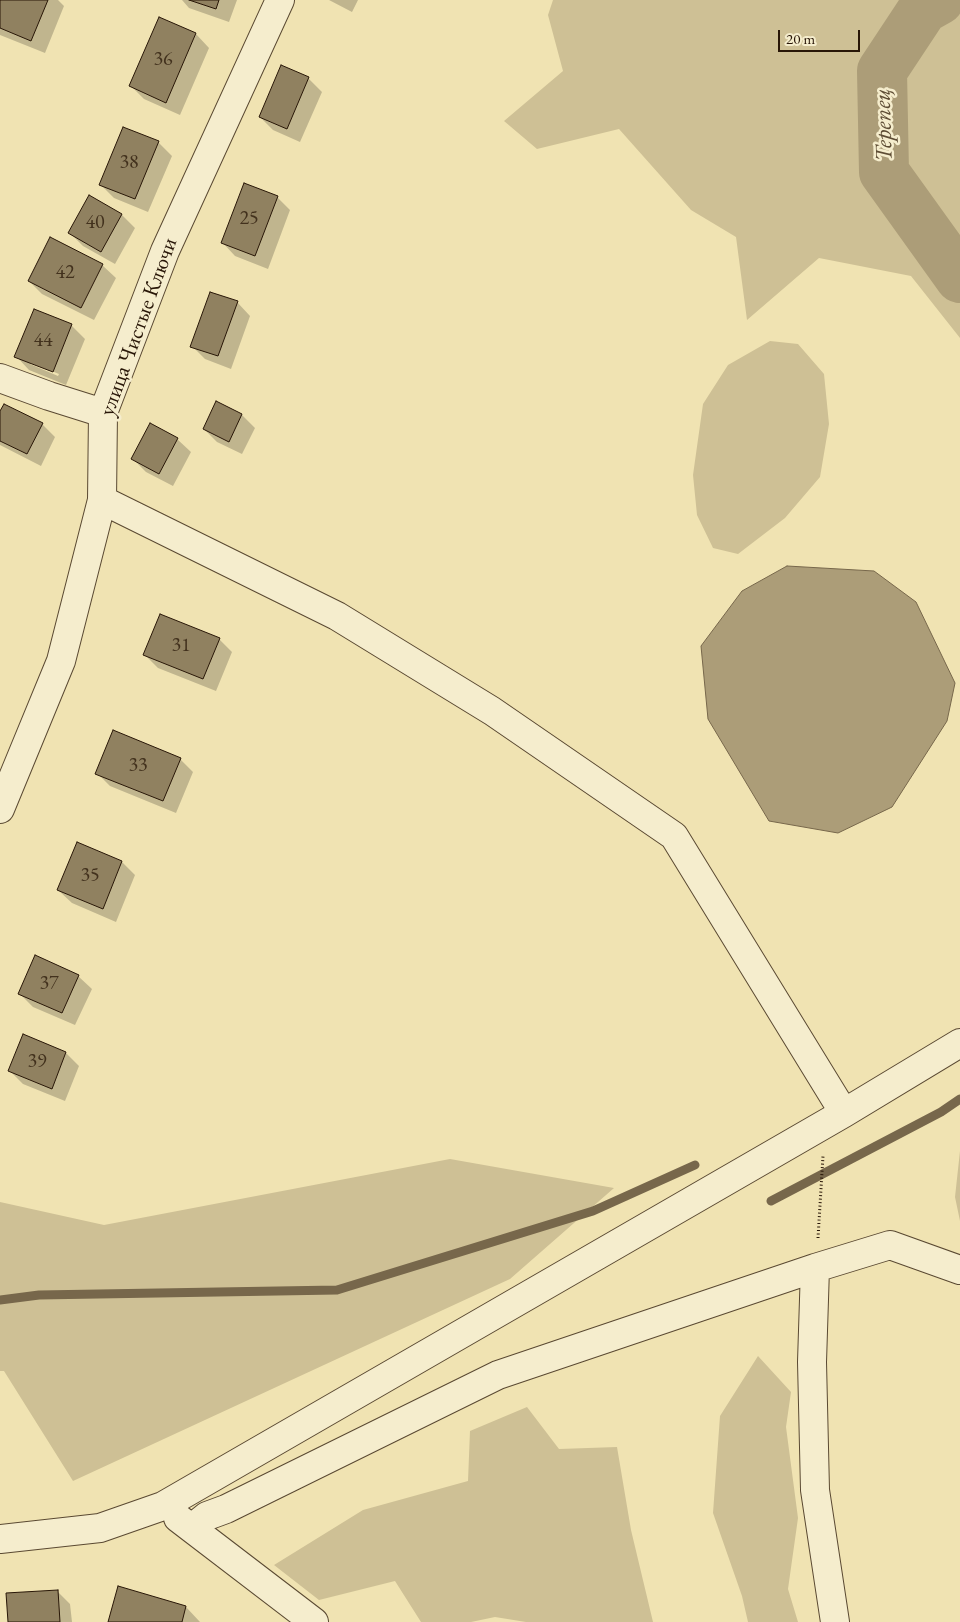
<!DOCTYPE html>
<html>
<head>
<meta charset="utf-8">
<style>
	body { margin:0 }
	#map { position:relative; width:960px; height:1622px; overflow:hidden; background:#f0e3b2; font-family:"EB Garamond",serif }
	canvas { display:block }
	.scale { position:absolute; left:778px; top:30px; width:82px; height:22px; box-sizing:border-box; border:2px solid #281607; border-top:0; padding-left:6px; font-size:15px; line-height:18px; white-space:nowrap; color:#281607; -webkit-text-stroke:4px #f5edcd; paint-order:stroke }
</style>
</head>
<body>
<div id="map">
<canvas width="960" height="1622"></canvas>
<div class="scale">20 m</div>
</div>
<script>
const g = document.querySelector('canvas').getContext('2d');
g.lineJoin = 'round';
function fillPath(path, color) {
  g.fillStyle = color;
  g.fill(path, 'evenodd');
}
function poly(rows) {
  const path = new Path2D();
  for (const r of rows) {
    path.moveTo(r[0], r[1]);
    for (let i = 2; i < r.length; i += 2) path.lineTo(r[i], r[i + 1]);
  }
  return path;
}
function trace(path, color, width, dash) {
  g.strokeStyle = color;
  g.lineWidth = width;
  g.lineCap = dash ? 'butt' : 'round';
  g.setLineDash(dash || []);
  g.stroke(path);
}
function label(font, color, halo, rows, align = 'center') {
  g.font = font + ' "EB Garamond",serif';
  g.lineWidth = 5;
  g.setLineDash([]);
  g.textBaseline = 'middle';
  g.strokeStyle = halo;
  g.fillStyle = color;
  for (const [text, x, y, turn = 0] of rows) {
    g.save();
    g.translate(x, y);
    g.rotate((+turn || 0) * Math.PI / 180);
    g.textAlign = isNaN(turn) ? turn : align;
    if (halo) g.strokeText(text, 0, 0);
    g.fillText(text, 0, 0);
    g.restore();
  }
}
fillPath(poly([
	[553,0,960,0,960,338,911,276,819,258,747,320,736,237,691,210,619,129,537,149,504,121,563,71,548,15],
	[770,341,798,344,824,374,829,424,820,477,785,518,738,554,713,548,697,515,693,475,703,404,728,365],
	[960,1151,960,1221,955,1197],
	[450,1159,614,1188,510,1279,73,1481,4,1371,0,1371,0,1202,104,1225],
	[758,1356,791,1392,786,1427,798,1518,788,1589,798,1622,748,1622,742,1596,713,1513,720,1416],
	[527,1407,559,1449,617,1447,631,1530,653,1622,526,1622,495,1617,471,1622,421,1622,395,1581,319,1600,274,1565,363,1510,468,1481,470,1431]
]), '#cec095');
const water = poly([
	[787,566,874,571,916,602,955,683,947,721,892,807,838,833,769,821,708,719,701,646,742,591,787,566]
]);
fillPath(water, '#ac9d78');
trace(water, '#77674b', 1);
fillPath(poly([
	[0,0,58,0,64,6,45,53,0,35],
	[182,0,237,0,229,22,189,8],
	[329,0,358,0,352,12],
	[160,19,196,34,209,48,180,115,144,99,131,86],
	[282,67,308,78,322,92,300,142,273,130,260,117],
	[124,128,158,142,172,156,148,212,114,198,100,184],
	[89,197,122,215,135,228,115,264,83,246,69,232],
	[277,197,290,210,268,269,235,256,222,242],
	[102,265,116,278,94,320,42,294,29,281],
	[237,302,250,316,231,369,205,359,192,346],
	[71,325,85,339,66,385,29,370,16,356],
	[30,362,59,374,58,376,30,364],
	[217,403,242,415,255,428,242,454,217,442,204,429],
	[0,414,42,424,55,437,41,466,0,445],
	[177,439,191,452,173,486,146,472,133,459],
	[219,639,232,652,216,691,158,668,145,655],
	[180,759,193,772,176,813,110,786,97,773],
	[77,844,122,862,135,875,116,922,72,903,58,890],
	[78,976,92,989,75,1025,33,1007,20,994],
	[23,1036,66,1053,79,1066,65,1101,23,1084,10,1071],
	[57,1591,70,1604,72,1622,10,1622],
	[186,1607,200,1622,109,1622]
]), '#0003');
trace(poly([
	[771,1201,941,1112,960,1099],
	[0,1300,39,1295,337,1290,593,1211,695,1165]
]), '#77674b', 9);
trace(poly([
	[939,0,923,9,882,71,884,172,960,278]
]), '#ac9d78', 50);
const building = poly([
	[0,0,48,0,31,41,0,28,0,0],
	[189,0,219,0,216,9,189,0],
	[159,17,196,33,166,103,129,86,159,17],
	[281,65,309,77,287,129,259,117,281,65],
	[123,127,159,141,135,199,99,185,123,127],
	[244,183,278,196,255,256,221,243,244,183],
	[89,195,122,214,101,252,68,233,89,195],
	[50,237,103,264,81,308,28,281,50,237],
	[210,292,238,301,218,356,190,347,210,292],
	[34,309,72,324,53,372,14,357,34,309],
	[216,401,242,414,229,442,203,429,216,401],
	[4,404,43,423,27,454,0,441,0,411,4,404],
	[150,423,178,438,159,474,131,459,150,423],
	[160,614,220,638,203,679,143,655,160,614],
	[113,730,181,758,163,801,95,774,113,730],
	[77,842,122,861,103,909,57,890,77,842],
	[35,955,79,975,62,1013,18,994,35,955],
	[23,1034,66,1052,52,1089,8,1071,23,1034],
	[118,1586,186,1606,182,1622,108,1622,118,1586],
	[58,1590,60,1622,8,1622,6,1593,58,1590]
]);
fillPath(building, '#908160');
trace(building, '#281607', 1);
const minor = poly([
	[0,378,49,396,103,413],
	[102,500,337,616,492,711,674,836,844,1113],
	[0,809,61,661,102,500,103,413,165,251,280,0],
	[815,1268,812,1362,815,1490,835,1622],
	[178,1518,314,1622],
	[192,1528,207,1516,226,1509,498,1375,815,1268,890,1245,960,1270],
	[0,1539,100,1528,163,1506,844,1113,960,1043]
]);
trace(minor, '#5a4932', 30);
trace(poly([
	[818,1238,823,1156]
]), '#281607', 3, [1, 2.5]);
trace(minor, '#f5edcd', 28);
label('20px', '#42311d', null, [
	["36",163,60],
	["38",129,163],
	["25",249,219],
	["40",95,223],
	["42",65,273],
	["44",43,341],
	["31",181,646],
	["33",138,766],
	["35",90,876],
	["37",49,984],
	["39",37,1062]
]);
label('22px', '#281607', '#f5edcd', [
	["улица Чистые Ключи",139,327,-70]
]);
label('italic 24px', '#5d4c34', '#f5edcd', [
	["Терепец",884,125,-92]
]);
</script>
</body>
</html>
